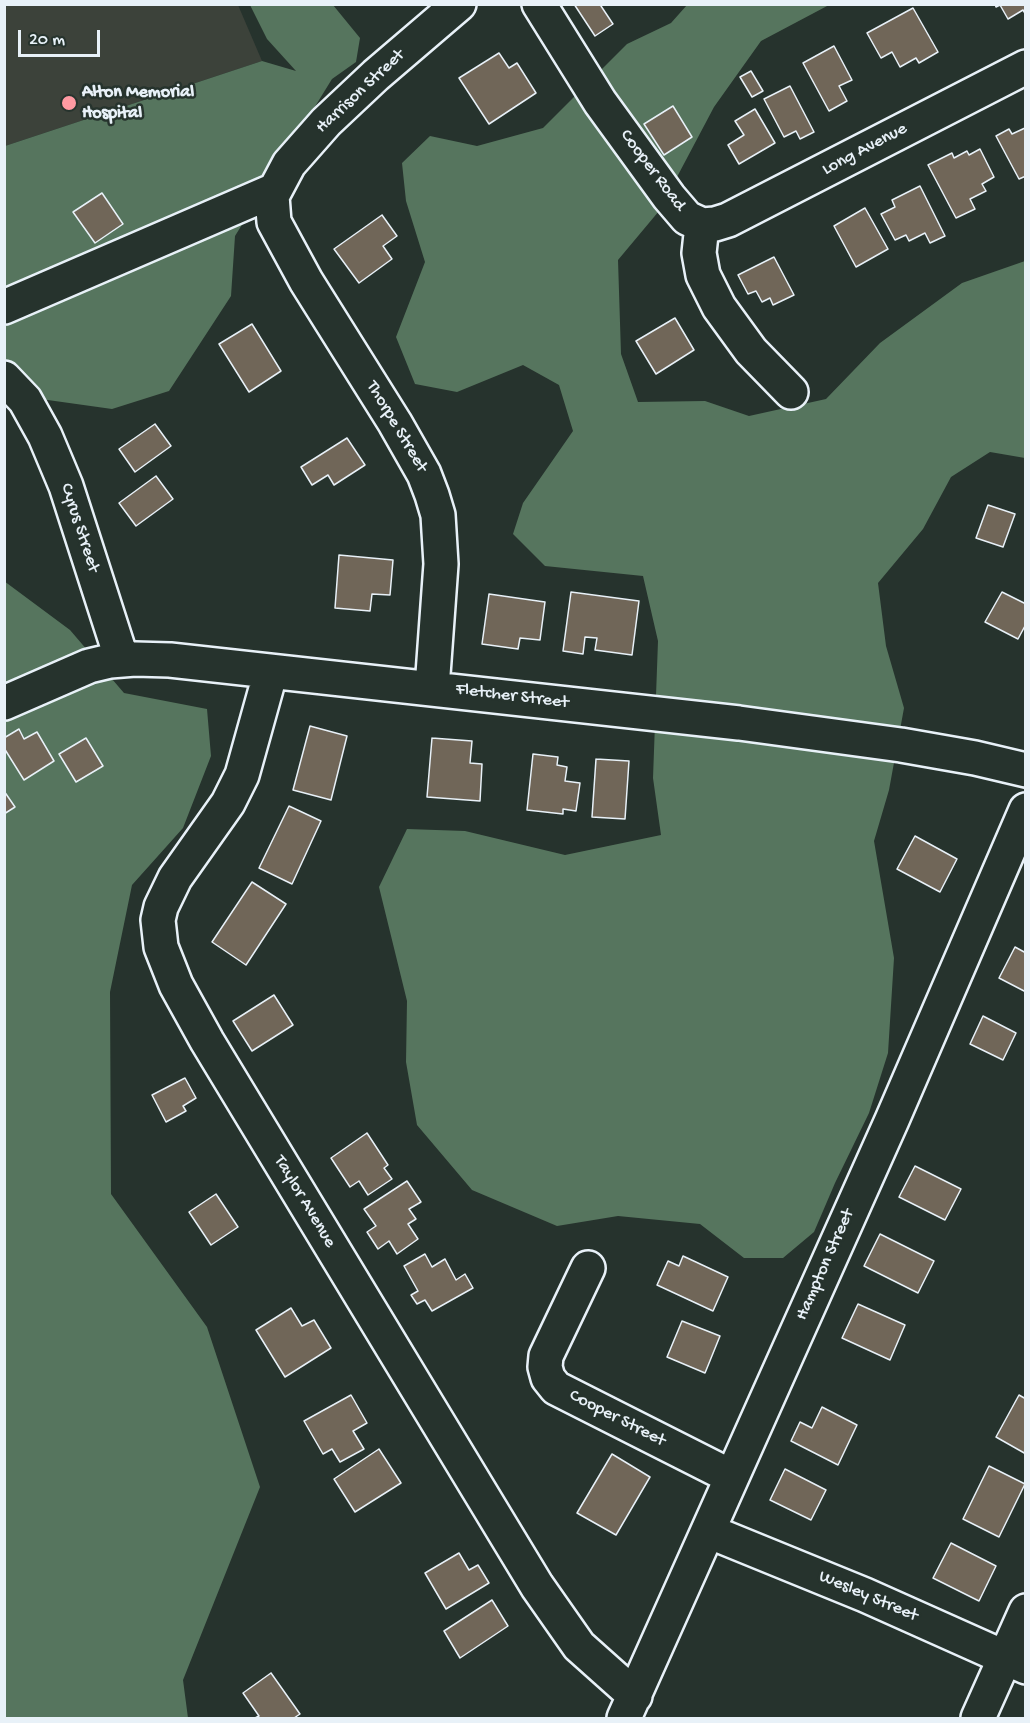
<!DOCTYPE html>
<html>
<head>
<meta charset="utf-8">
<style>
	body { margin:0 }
	#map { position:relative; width:1030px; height:1723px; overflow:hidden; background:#26332d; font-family:"Gochi Hand",sans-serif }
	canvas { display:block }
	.frame { position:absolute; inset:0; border:6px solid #e8f1f8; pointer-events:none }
	.scale { position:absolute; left:18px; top:30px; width:82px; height:27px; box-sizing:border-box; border:3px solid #e8f1f8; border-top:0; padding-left:8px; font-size:18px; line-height:21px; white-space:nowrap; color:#e8f1f8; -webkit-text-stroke:4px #26332d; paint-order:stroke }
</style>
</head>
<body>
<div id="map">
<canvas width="1030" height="1723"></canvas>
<div class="frame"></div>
<div class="scale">20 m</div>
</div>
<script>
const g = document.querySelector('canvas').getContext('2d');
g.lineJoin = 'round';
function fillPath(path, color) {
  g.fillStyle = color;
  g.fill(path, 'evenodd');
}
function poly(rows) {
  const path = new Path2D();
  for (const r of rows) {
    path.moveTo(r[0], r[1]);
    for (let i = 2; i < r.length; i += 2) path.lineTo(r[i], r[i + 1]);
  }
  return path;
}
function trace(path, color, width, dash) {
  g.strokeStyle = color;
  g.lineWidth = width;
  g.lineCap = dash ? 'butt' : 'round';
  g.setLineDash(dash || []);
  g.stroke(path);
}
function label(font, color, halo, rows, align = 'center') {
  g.font = font + ' "Gochi Hand",sans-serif';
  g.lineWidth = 5;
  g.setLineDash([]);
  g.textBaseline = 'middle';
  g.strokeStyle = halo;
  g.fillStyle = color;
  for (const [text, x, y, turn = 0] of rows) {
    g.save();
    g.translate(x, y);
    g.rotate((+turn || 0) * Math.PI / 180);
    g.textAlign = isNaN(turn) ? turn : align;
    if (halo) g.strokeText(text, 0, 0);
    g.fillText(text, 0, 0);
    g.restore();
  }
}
fillPath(poly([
	[4,5,238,5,262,61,5,146]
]), '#3c423a');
fillPath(poly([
	[250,5,333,5,360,38,356,62,332,79,235,236,231,296,169,391,112,409,5,394,5,146,262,61,296,71,267,39],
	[687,5,829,5,761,41,714,107,659,211,618,260,621,354,638,402,705,401,749,416,826,399,880,343,962,283,1025,261,1025,458,990,452,951,477,923,529,878,583,886,646,904,708,889,790,874,841,894,958,888,1053,869,1113,835,1183,814,1232,783,1258,744,1258,700,1224,618,1216,557,1226,472,1190,417,1125,406,1062,407,1001,379,887,407,829,465,831,565,855,661,835,653,778,658,641,643,576,545,566,513,534,523,503,573,431,559,385,523,365,457,392,415,384,396,337,425,262,406,201,402,163,430,136,477,146,543,128,627,44,671,23],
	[4,581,70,630,124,693,207,709,211,756,183,828,132,885,110,992,111,1194,207,1327,260,1487,183,1680,188,1718,5,1718]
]), '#56755e');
const building = poly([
	[574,4,604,4,601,6,613,24,595,36,574,4],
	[995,4,1026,4,1026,15,1023,10,1008,19,1000,5,996,7,995,4],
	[913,8,938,52,919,63,916,58,900,67,892,52,881,58,867,33,913,8],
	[834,46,852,80,839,86,847,101,829,111,803,63,834,46],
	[499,53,509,68,517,63,536,93,489,124,459,78,499,53],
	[751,71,763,91,752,97,740,77,751,71],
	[790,86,814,132,800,139,796,131,784,137,764,99,790,86],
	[673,106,692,137,664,155,644,124,673,106],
	[755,109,775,143,739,164,728,145,744,135,735,121,755,109],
	[1025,128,1026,176,1019,179,996,136,1009,129,1012,134,1025,128],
	[980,149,994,177,982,184,986,191,970,199,975,209,956,218,928,165,952,153,954,158,967,151,969,155,980,149],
	[920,186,945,236,930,243,925,233,909,241,906,235,895,240,881,214,895,207,892,200,920,186],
	[102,193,123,224,95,243,73,212,102,193],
	[865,208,888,249,856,267,834,226,865,208],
	[382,215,397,236,383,246,392,259,359,283,334,249,382,215],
	[774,257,794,295,773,305,770,298,762,302,756,291,748,294,738,275,774,257],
	[675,318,694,350,656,374,636,341,675,318],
	[252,324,281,371,249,392,219,344,252,324],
	[155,424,171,446,135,472,119,449,155,424],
	[347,438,365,465,334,485,328,475,312,485,301,467,347,438],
	[156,476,173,499,136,526,119,503,156,476],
	[988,505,1015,514,1003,547,976,538,988,505],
	[339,555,393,560,390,595,372,594,370,611,335,608,339,555],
	[571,592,639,601,632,655,595,650,597,638,585,637,583,654,563,651,571,592],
	[1002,592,1026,604,1026,624,1018,639,985,622,1002,592],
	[489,594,545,602,540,640,520,638,518,649,482,644,489,594],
	[310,726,347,736,331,800,293,790,310,726],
	[19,729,24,739,37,732,54,761,24,780,4,748,4,738,19,729],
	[86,738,103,766,76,782,59,754,86,738],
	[432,738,472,741,470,763,482,764,480,801,427,797,432,738],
	[533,754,558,757,557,765,567,767,565,781,580,783,576,811,563,809,563,814,527,810,533,754],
	[596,759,629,761,625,819,592,817,596,759],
	[4,791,15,807,4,814,4,791],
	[289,806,321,821,292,884,259,868,289,806],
	[915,836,957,859,940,892,897,869,915,836],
	[252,882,286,904,246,965,212,942,252,882],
	[1015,947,1026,953,1026,992,999,978,1015,947],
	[274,995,293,1025,252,1051,233,1021,274,995],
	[983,1016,1016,1033,1003,1060,970,1044,983,1016],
	[185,1078,196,1098,183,1106,186,1111,166,1122,152,1095,185,1078],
	[367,1133,388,1165,384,1168,392,1179,368,1195,359,1181,350,1187,331,1158,367,1133],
	[915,1166,961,1189,945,1220,899,1197,915,1166],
	[407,1181,421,1202,409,1209,416,1219,408,1224,418,1239,397,1254,389,1241,378,1249,367,1232,376,1226,364,1209,407,1181],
	[216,1194,238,1227,211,1245,189,1212,216,1194],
	[880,1234,934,1261,918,1293,864,1266,880,1234],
	[425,1254,432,1267,445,1259,456,1280,465,1274,473,1288,432,1311,425,1300,417,1304,411,1295,418,1291,404,1266,425,1254],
	[683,1256,728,1277,713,1311,657,1285,668,1261,679,1266,683,1256],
	[858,1304,905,1325,890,1360,842,1338,858,1304],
	[291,1308,302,1326,314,1320,331,1348,285,1377,256,1330,291,1308],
	[682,1321,720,1336,705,1373,667,1357,682,1321],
	[351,1395,367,1423,353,1431,364,1449,340,1462,332,1449,323,1454,304,1421,351,1395],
	[1019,1395,1026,1399,1026,1454,996,1437,1019,1395],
	[822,1407,857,1425,838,1465,791,1441,800,1422,812,1428,822,1407],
	[379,1449,401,1483,355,1512,334,1479,379,1449],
	[612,1454,650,1477,616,1535,577,1513,612,1454],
	[989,1466,1025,1484,999,1537,963,1519,989,1466],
	[785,1469,826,1490,811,1520,770,1500,785,1469],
	[951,1543,996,1566,979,1601,933,1578,951,1543],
	[459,1553,469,1570,478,1565,489,1583,446,1609,425,1573,459,1553],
	[492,1600,508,1626,460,1658,444,1631,492,1600],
	[271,1673,300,1714,294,1718,255,1718,259,1716,243,1693,271,1673]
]);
fillPath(building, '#706658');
trace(building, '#e8f1f8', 1.5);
const minor = poly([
	[539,4,600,102,669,197,687,218,702,225,715,224,728,220,1026,67],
	[702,225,699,253,703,275,719,307,751,351,791,392],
	[4,307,275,190],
	[4,378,25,400,45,436,66,486,122,660],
	[271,671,242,775,228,803,175,878,161,907,158,920,161,947,176,985,207,1041,537,1586,579,1646,635,1696],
	[432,688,441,564,438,515,432,495,424,474,395,423,306,281,274,222,272,196,289,164,326,122,376,75,459,4],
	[4,703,89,666,110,661,135,659,170,660,739,723,901,745,975,758,1026,770],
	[588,1268,546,1356,545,1367,548,1378,556,1388,732,1477],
	[708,1531,865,1595,1026,1667],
	[624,1718,892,1120,1026,810],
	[978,1718,1026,1611]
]);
trace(minor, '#e8f1f8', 38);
trace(minor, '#26332d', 33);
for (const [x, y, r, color] of [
	[69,103,8,"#ff9aa2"]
]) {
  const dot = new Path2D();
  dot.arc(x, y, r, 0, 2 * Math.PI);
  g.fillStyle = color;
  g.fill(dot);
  trace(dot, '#26332d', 2);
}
label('18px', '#e8f1f8', '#26332d', [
	["Harrison Street",361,92,-43],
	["Long Avenue",865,150,-28],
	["Cooper Road",652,171,53],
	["Thorpe Street",396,427,59],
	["Cyrus Street",79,528,72],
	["Fletcher Street",512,697,7],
	["Taylor Avenue",304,1202,59],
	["Hampton Street",826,1265,-66],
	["Cooper Street",617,1419,27],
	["Wesley Street",868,1597,23]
]);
label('bold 18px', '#e8f1f8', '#26332d', [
	["Alton Memorial",82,93],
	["Hospital",82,114]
], 'left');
</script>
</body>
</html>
